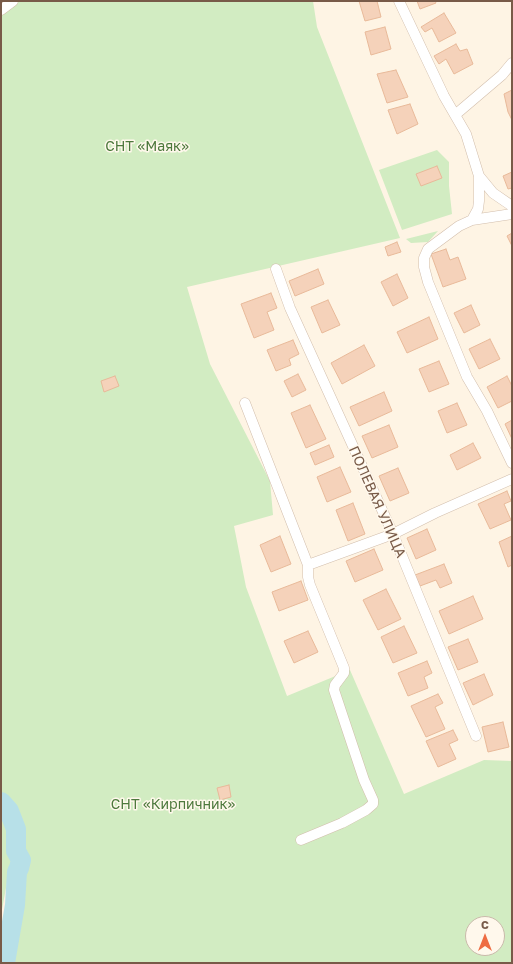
<!DOCTYPE html>
<html>
<head>
<meta charset="utf-8">
<style>
	body { margin:0 }
	#map { position:relative; width:513px; height:964px; overflow:hidden; background:#fef4e4; font-family:"Golos Text",sans-serif }
	canvas { display:block }
	.frame { position:absolute; inset:0; border:2px solid #785a48; pointer-events:none }
	.north { position:absolute; left:465px; top:916px; width:40px; height:40px; box-sizing:border-box; background:#fff8ec; border:1px solid #c9b9aa; border-radius:50%; rotate:0deg; font-size:11px; font-weight:700; line-height:16px; text-align:center; color:#785a48 }
	.north::after { content:''; display:block; margin:auto; width:14px; height:18px; background:#ee6c42; clip-path:polygon(50% 0,100% 100%,50% 72%,0 100%) }
</style>
</head>
<body>
<div id="map">
<canvas width="513" height="964"></canvas>
<div class="frame"></div>
<div class="north">С</div>
</div>
<script>
const g = document.querySelector('canvas').getContext('2d');
g.lineJoin = 'round';
function fillPath(path, color) {
  g.fillStyle = color;
  g.fill(path, 'evenodd');
}
function poly(rows) {
  const path = new Path2D();
  for (const r of rows) {
    path.moveTo(r[0], r[1]);
    for (let i = 2; i < r.length; i += 2) path.lineTo(r[i], r[i + 1]);
  }
  return path;
}
function trace(path, color, width, dash) {
  g.strokeStyle = color;
  g.lineWidth = width;
  g.lineCap = dash ? 'butt' : 'round';
  g.setLineDash(dash || []);
  g.stroke(path);
}
function label(font, color, halo, rows, align = 'center') {
  g.font = font + ' "Golos Text",sans-serif';
  g.lineWidth = 3;
  g.setLineDash([]);
  g.textBaseline = 'middle';
  g.strokeStyle = halo;
  g.fillStyle = color;
  for (const [text, x, y, turn = 0] of rows) {
    g.save();
    g.translate(x, y);
    g.rotate((+turn || 0) * Math.PI / 180);
    g.textAlign = isNaN(turn) ? turn : align;
    if (halo) g.strokeText(text, 0, 0);
    g.fillText(text, 0, 0);
    g.restore();
  }
}
fillPath(poly([
	[1,1,313,1,317,27,400,238,187,287,210,364,270,481,273,515,234,526,246,587,287,696,350,670,404,794,484,760,512,761,512,963,5,963,15,905,17,872,19,868,21,860,16,851,16,829,9,811,1,802],
	[473,924,497,924,497,948,473,948],
	[437,150,449,162,449,186,452,214,402,230,379,170],
	[438,231,428,242,411,243,406,239],
	[1,806,7,812,13,829,13,850,1,915]
]), '#d2ecc2');
trace(poly([
	[1,802,9,811,16,829,16,851,21,860,19,868,17,872,15,905,5,963]
]), '#b7e0e8', 20);
const building = poly([
	[359,1,377,1,381,17,365,21,359,1],
	[417,1,435,1,436,3,420,9,417,1],
	[444,13,456,33,439,42,432,28,425,32,421,27,444,13],
	[385,27,391,49,371,55,365,32,385,27],
	[456,44,460,51,467,49,473,64,454,74,446,59,439,64,434,56,456,44],
	[396,70,408,97,387,103,377,74,396,70],
	[512,90,512,120,508,112,504,94,512,90],
	[410,104,418,124,397,134,388,110,410,104],
	[437,166,442,178,421,186,416,174,437,166],
	[512,172,512,188,508,189,503,176,512,172],
	[512,233,512,246,507,236,512,233],
	[397,242,401,252,388,256,385,247,397,242],
	[446,249,450,260,458,257,466,279,443,287,431,254,446,249],
	[318,269,324,284,295,296,289,281,318,269],
	[397,274,408,298,393,306,381,282,397,274],
	[271,293,277,308,267,312,274,330,254,338,241,304,271,293],
	[328,300,340,325,322,333,311,307,328,300],
	[471,305,480,325,464,333,454,313,471,305],
	[429,317,438,339,407,353,397,332,429,317],
	[490,339,500,359,479,369,469,349,490,339],
	[293,340,299,354,289,359,291,365,276,371,267,350,293,340],
	[364,345,375,366,342,384,331,363,364,345],
	[439,361,449,384,429,392,419,369,439,361],
	[298,374,306,390,292,397,284,381,298,374],
	[115,376,119,386,104,392,101,381,115,376],
	[507,376,512,386,512,401,498,408,487,387,507,376],
	[384,392,392,411,359,426,350,407,384,392],
	[457,403,467,425,447,433,438,411,457,403],
	[310,405,326,439,306,448,291,413,310,405],
	[512,420,512,439,505,424,512,420],
	[389,425,398,447,372,458,362,436,389,425],
	[473,443,481,458,457,470,450,455,473,443],
	[329,445,334,457,315,465,310,453,329,445],
	[340,467,351,492,327,502,317,477,340,467],
	[398,468,409,493,390,501,379,476,398,468],
	[507,491,511,501,504,504,511,520,490,529,478,504,507,491],
	[353,503,365,534,348,541,336,510,353,503],
	[427,529,436,550,416,559,407,538,427,529],
	[280,536,291,564,271,572,260,545,280,536],
	[512,536,512,565,508,567,499,542,512,536],
	[374,549,383,570,355,582,346,561,374,549],
	[444,564,452,583,440,588,436,580,420,586,415,575,444,564],
	[301,581,308,600,279,611,272,592,301,581],
	[386,589,401,619,378,630,363,600,386,589],
	[473,596,483,619,449,634,439,611,473,596],
	[404,626,417,653,393,663,381,637,404,626],
	[308,631,318,652,294,663,284,641,308,631],
	[468,639,478,662,458,670,448,647,468,639],
	[427,661,432,673,424,677,428,688,408,696,398,673,427,661],
	[484,674,493,695,473,705,463,683,484,674],
	[438,694,443,703,435,707,445,729,426,737,411,706,438,694],
	[503,722,509,747,488,752,482,727,503,722],
	[453,730,458,740,449,744,456,759,438,767,426,741,453,730],
	[229,785,231,797,220,800,217,788,229,785]
]);
fillPath(building, '#f5d2ba');
trace(building, '#e8b999', 1);
const minor = poly([
	[399,1,444,96,466,134,479,176,493,193,512,206],
	[1,10,13,1],
	[455,115,502,75,512,63],
	[512,214,472,220,459,226,428,249,424,258,424,267,428,282,467,377,487,411,512,463],
	[472,220,478,209,479,201,479,176],
	[276,269,290,308,393,534,476,736],
	[245,403,308,565,308,577,310,585,344,668,344,673,335,685,334,690,364,780,373,800,373,804,366,810,342,823,301,840],
	[308,565,393,534,435,513,512,479]
]);
trace(minor, '#d2beac', 11);
trace(minor, '#fff', 10);
label('14px', '#4d793c', '#fff8ec', [
	["СНТ «Маяк»",147,147],
	["СНТ «Кирпичник»",173,805]
]);
label('14px', '#785a48', '#fff8ec', [
	["ПОЛЕВАЯ УЛИЦА",377,502,66]
]);
</script>
</body>
</html>
